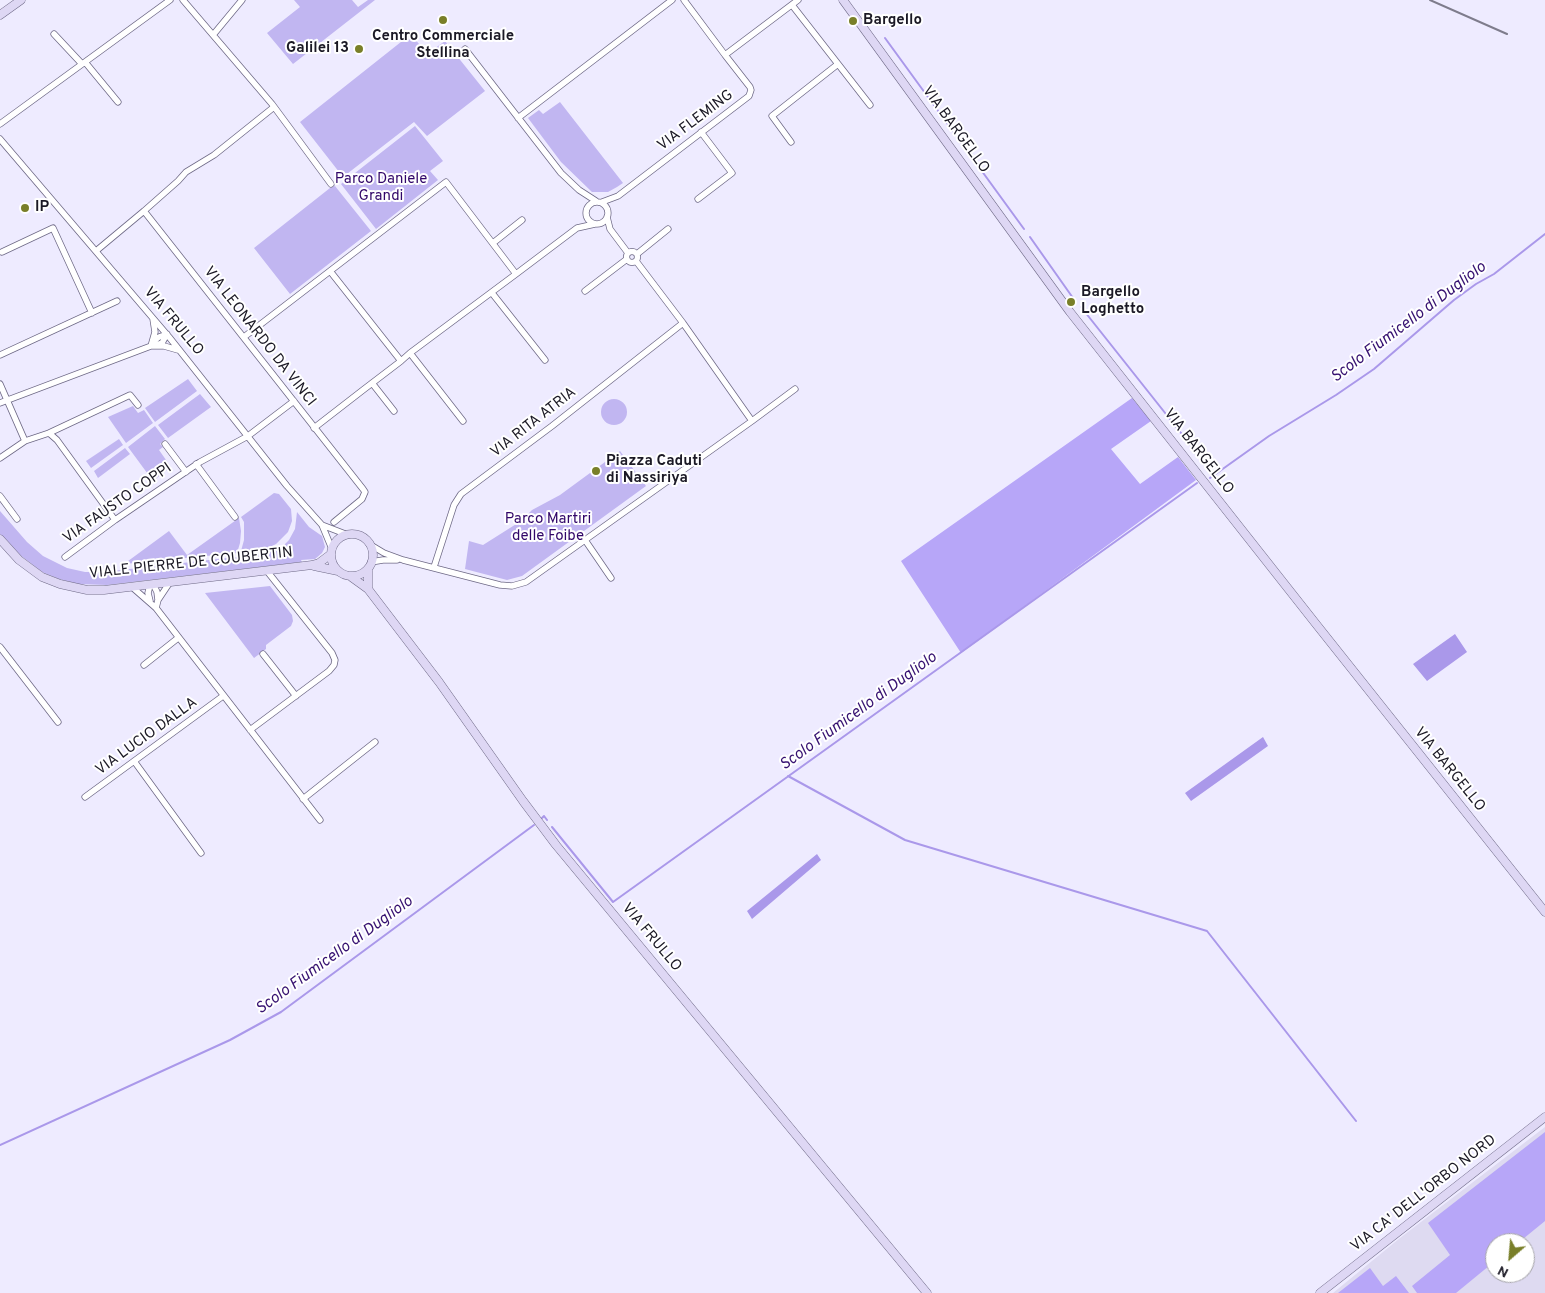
<!DOCTYPE html>
<html>
<head>
<meta charset="utf-8">
<style>
	body { margin:0 }
	#map { position:relative; width:1545px; height:1293px; overflow:hidden; background:#eeebff; font-family:Overpass,sans-serif }
	canvas { display:block }
	.north { position:absolute; left:1485px; top:1233px; width:50px; height:50px; box-sizing:border-box; background:#fff; border:1px solid #a4a3a8; border-radius:50%; rotate:207deg; font-size:14px; font-weight:700; line-height:20px; text-align:center; color:#1b1925 }
	.north::after { content:''; display:block; margin:auto; width:18px; height:22px; background:#797f29; clip-path:polygon(50% 0,100% 100%,50% 72%,0 100%) }
</style>
</head>
<body>
<div id="map">
<canvas width="1545" height="1293"></canvas>
<div class="north">N</div>
</div>
<script>
const g = document.querySelector('canvas').getContext('2d');
g.lineJoin = 'round';
function fillPath(path, color) {
  g.fillStyle = color;
  g.fill(path, 'evenodd');
}
function poly(rows) {
  const path = new Path2D();
  for (const r of rows) {
    if (r.length === 3) {
      path.moveTo(r[0] + r[2], r[1]);
      path.arc(r[0], r[1], r[2], 0, 2 * Math.PI);
      continue;
    }
    path.moveTo(r[0], r[1]);
    for (let i = 2; i < r.length; i += 2) path.lineTo(r[i], r[i + 1]);
  }
  return path;
}
function trace(path, color, width, dash) {
  g.strokeStyle = color;
  g.lineWidth = width;
  g.lineCap = dash ? 'butt' : 'round';
  g.setLineDash(dash || []);
  g.stroke(path);
}
function label(font, color, halo, rows, align = 'center') {
  g.font = font + ' Overpass,sans-serif';
  g.lineWidth = 4;
  g.setLineDash([]);
  g.textBaseline = 'middle';
  g.strokeStyle = halo;
  g.fillStyle = color;
  for (const [text, x, y, turn = 0] of rows) {
    g.save();
    g.translate(x, y);
    g.rotate((+turn || 0) * Math.PI / 180);
    g.textAlign = isNaN(turn) ? turn : align;
    if (halo) g.strokeText(text, 0, 0);
    g.fillText(text, 0, 0);
    g.restore();
  }
}
fillPath(poly([
	[1545,1127,1545,1293,1333,1293,1400,1238],
	[1495,1243,1525,1243,1525,1273,1495,1273]
]), '#dedaf1');
fillPath(poly([
	[294,0,352,0,358,7,368,0,375,0,293,64,267,33,300,7],
	[411,34,427,54,445,41,485,91,427,136,414,122,343,177,300,122],
	[560,102,623,183,617,187,608,192,592,192,561,162,528,118,539,110,543,114],
	[415,126,443,161,430,171,438,180,376,229,341,184],
	[335,186,371,231,290,294,254,248,330,188],
	[188,379,197,391,155,422,145,408],
	[200,394,211,407,168,438,158,425],
	[614,412,13],
	[133,406,138,413,144,410,153,423,126,443,108,417],
	[155,426,165,439,160,444,163,447,159,450,171,467,153,481,128,447],
	[119,439,123,445,91,468,86,461],
	[125,448,130,454,98,478,94,471],
	[620,451,646,486,522,576,507,580,465,569,469,541,483,545,521,521,532,510,560,495],
	[274,493,279,494,291,509,292,521,288,532,276,544,268,548,241,551,244,540,244,522,241,517],
	[0,511,27,542,43,556,67,568,85,572,103,572,262,554,280,549,289,540,295,529,297,512,309,527,322,536,325,547,322,553,315,559,301,560,302,562,107,585,77,584,59,579,42,572,20,555,0,534],
	[239,518,241,531,240,543,237,553,124,564,169,531,187,555],
	[270,586,292,615,293,621,291,626,266,645,266,649,254,658,205,593]
]), '#c1b6f1');
fillPath(poly([
	[1132,398,1151,421,1111,449,1140,484,1178,457,1196,480,961,653,901,561],
	[1545,1132,1545,1221,1518,1243,1495,1243,1495,1261,1456,1293,1417,1293,1412,1286,1450,1255,1428,1223],
	[1370,1268,1383,1286,1396,1276,1409,1293,1338,1293]
]), '#b7a6f8');
fillPath(poly([
	[1455,634,1467,652,1427,681,1413,664],
	[1263,737,1268,746,1191,801,1185,793],
	[817,854,821,860,752,919,747,911]
]), '#aa98ea');
trace(poly([
	[885,38,1024,229],
	[1030,237,1073,298],
	[1081,307,1208,467],
	[1210,478,1269,436,1336,395,1374,369,1454,300,1476,284,1494,274,1545,234],
	[788,776,905,840,1207,931,1356,1121],
	[542,818,544,816,547,820],
	[552,827,613,902,1197,483],
	[0,1145,230,1040,281,1012,534,825]
]), '#aa98ea', 2);
const street = poly([
	[183,0,272,104,331,184],
	[684,0,725,55,798,0],
	[792,5,870,105],
	[54,34,82,64],
	[213,35,242,0],
	[465,49,561,173,579,190,596,201],
	[85,62,118,102],
	[518,118,672,0],
	[0,124,170,0],
	[0,139,169,337,287,486,322,525,332,549],
	[791,142,772,116,838,64],
	[698,199,732,173,701,132],
	[597,213,11],
	[602,202,618,196,749,96,751,90,750,87,725,55],
	[144,211,363,489,365,492,362,499,334,522],
	[607,217,610,229,628,253],
	[493,243,522,220],
	[96,251,144,211,178,181,186,172,214,155,274,107],
	[632,257,5.5],
	[2,252,53,228,92,313],
	[637,254,668,229],
	[636,261,683,323,752,421,795,389],
	[516,274,577,228,595,224],
	[585,291,627,259],
	[492,293,545,360],
	[153,319,155,332,151,346,164,346,178,350],
	[244,337,330,271],
	[153,342,159,337,167,334,162,343,156,345],
	[410,353,463,421],
	[0,355,117,301],
	[372,383,394,411],
	[0,384,25,441],
	[0,403,151,346],
	[314,428,363,390,401,361,410,353,516,274,446,182,330,271,401,361],
	[49,433,130,395,138,405],
	[165,444,186,472],
	[0,458,25,441,49,433,57,440,115,520],
	[196,464,235,517],
	[0,496,17,519],
	[322,525,348,535],
	[585,540,611,578],
	[369,544,384,553,403,560,500,585,512,586,526,582,752,421],
	[65,557,115,520,200,462,248,436,294,401],
	[371,562,383,560,397,560],
	[434,567,454,505,461,494,552,426,683,323],
	[153,584,157,592,158,600],
	[132,587,156,608,320,820],
	[150,601,148,593,150,585],
	[156,608,158,600,170,582],
	[0,647,58,722],
	[263,654,296,696],
	[144,665,178,638],
	[250,730,329,671,334,665,335,660,332,653,267,571],
	[134,761,201,853],
	[85,797,223,696],
	[303,799,375,742]
]);
const secondary = poly([
	[843,0,1070,312,1316,624,1545,912],
	[0,15,21,0],
	[352,555,21],
	[0,539,19,560,42,577,60,584,87,590,104,590,312,565,319,563,331,554],
	[314,566,338,571],
	[368,569,368,589],
	[350,576,368,589,439,682,523,801,556,845,927,1293],
	[1320,1293,1545,1117]
]);
trace(street, '#6e6986', 7);
trace(secondary, '#6e6986', 9);
trace(street, '#fff', 5.5);
trace(secondary, '#ded7f4', 8);
trace(poly([
	[1430,0,1507,34]
]), '#7e7c8c', 2);
for (const [x, y, r, color] of [
	[443,20,5,"#797f29"],
	[853,21,5,"#797f29"],
	[359,49,5,"#797f29"],
	[25,208,5,"#797f29"],
	[1071,302,5,"#797f29"],
	[596,471,5,"#797f29"]
]) {
  const dot = new Path2D();
  dot.arc(x, y, r, 0, 2 * Math.PI);
  g.fillStyle = color;
  g.fill(dot);
  trace(dot, '#fff', 2);
}
label('bold 15px', '#1b1925', '#fff', [
	["Bargello",863,21],
	["Centro Commerciale",443,37,"center"],
	["Stellina",443,54,"center"],
	["Galilei 13",349,49,"right"],
	["IP",35,208],
	["Bargello",1081,293],
	["Loghetto",1081,310],
	["Piazza Caduti",606,462],
	["di Nassiriya",606,479]
], 'left');
label('15px', '#1b1925', '#fff', [
	["VIA FLEMING",696,121,-37],
	["VIA BARGELLO",955,130,54],
	["VIA FRULLO",173,322,50],
	["VIA LEONARDO DA VINCI",259,337,52],
	["VIA RITA ATRIA",534,423,-38],
	["VIA BARGELLO",1198,452,52],
	["VIA FAUSTO COPPI",118,504,-35],
	["VIALE PIERRE DE COUBERTIN",191,564,-6],
	["VIA LUCIO DALLA",147,737,-36],
	["VIA BARGELLO",1449,770,51],
	["VIA FRULLO",651,938,50],
	["VIA CA' DELL'ORBO NORD",1424,1194,-38]
]);
label('15px', '#310669', '#fff', [
	["Parco Daniele",381,180],
	["Grandi",381,197],
	["Parco Martiri",548,520],
	["delle Foibe",548,537]
]);
label('italic 16px', '#361171', '#fff', [
	["Scolo Fiumicello di Dugliolo",1409,323,-37],
	["Scolo Fiumicello di Dugliolo",859,712,-36],
	["Scolo Fiumicello di Dugliolo",335,956,-36]
]);
</script>
</body>
</html>
